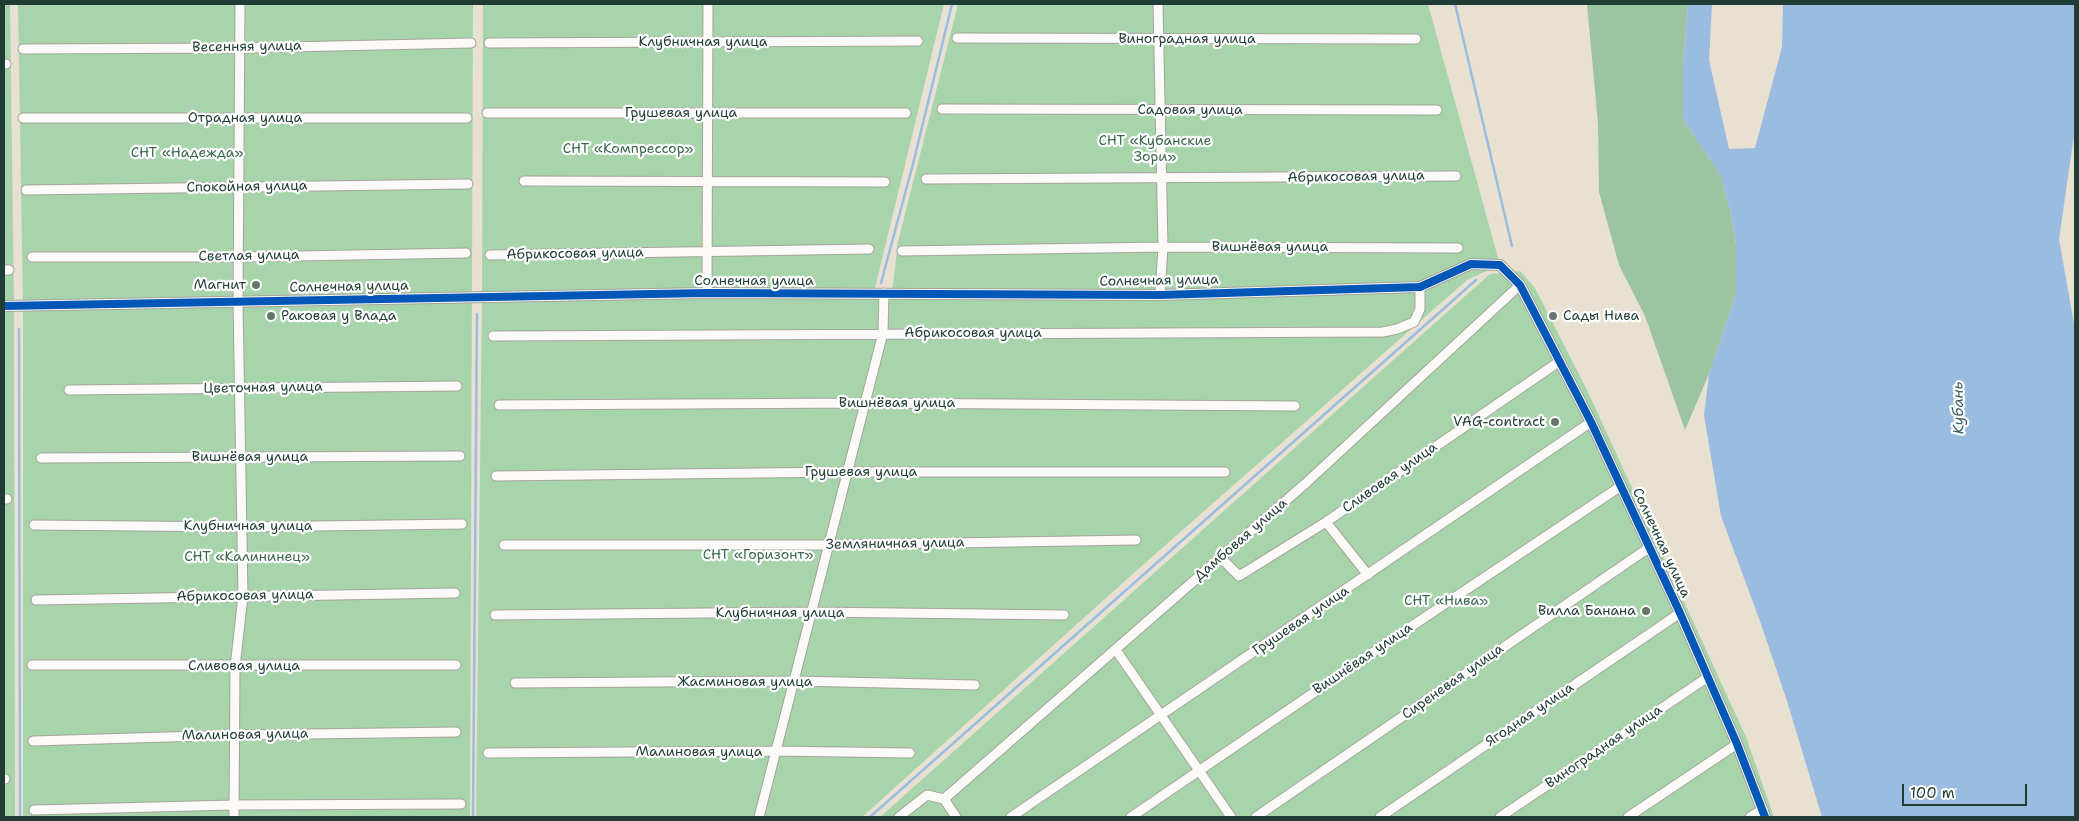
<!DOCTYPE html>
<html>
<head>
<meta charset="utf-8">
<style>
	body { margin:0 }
	#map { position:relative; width:2079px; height:821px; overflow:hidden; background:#e8e0d1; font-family:"Shantell Sans",sans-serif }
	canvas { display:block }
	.frame { position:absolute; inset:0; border:5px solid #1f3d34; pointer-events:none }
	.scale { position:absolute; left:1902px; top:784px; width:125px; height:22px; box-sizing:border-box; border:2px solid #1f3d34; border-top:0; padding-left:6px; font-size:15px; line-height:18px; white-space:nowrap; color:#1f3d34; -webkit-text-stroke:4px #fff; paint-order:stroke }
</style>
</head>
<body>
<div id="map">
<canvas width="2079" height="821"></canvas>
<div class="frame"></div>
<div class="scale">100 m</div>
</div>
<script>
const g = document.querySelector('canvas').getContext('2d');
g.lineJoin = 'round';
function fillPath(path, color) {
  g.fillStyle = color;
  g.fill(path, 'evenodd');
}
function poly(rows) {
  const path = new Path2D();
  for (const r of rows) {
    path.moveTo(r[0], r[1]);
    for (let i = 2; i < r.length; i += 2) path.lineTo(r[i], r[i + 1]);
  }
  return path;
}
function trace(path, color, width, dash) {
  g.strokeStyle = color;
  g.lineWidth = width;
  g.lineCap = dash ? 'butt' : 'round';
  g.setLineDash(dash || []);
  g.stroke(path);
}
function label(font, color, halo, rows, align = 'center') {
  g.font = font + ' "Shantell Sans",sans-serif';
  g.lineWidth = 4.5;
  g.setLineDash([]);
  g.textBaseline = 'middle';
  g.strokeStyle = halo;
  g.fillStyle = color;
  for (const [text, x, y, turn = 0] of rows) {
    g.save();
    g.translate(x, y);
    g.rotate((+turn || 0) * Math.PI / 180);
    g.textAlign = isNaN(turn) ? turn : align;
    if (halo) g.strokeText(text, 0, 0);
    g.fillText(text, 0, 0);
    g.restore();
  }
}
fillPath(poly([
	[4,4,10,4,14,306,15,817,4,817],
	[18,4,473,4,470,817,23,817,23,306],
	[483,4,944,4,874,292,892,293,898,242,958,4,1428,4,1500,265,1467,280,1145,563,862,817,476,817,482,297],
	[1520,271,1535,288,1589,394,1746,737,1774,817,880,817,1490,274]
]), '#a8d4ac');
fillPath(poly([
	[1587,4,1688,4,1683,64,1683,119,1720,174,1730,210,1736,244,1736,294,1709,374,1685,430,1645,316,1619,265,1599,192,1598,124]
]), '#9dc4a1');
fillPath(poly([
	[1688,4,1712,4,1709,60,1729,149,1755,148,1782,47,1783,4,2075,4,2075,128,2059,239,2075,330,2075,817,1822,817,1787,701,1760,621,1721,516,1704,415,1709,374,1736,294,1736,244,1730,210,1720,174,1683,119,1683,64]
]), '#9abce0');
trace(poly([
	[1455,4,1512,246],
	[881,283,913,164,952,4],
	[19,329,20,817],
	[473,817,477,314],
	[870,817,1476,280]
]), '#9abce0', 2.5);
const minor = poly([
	[1158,4,1163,247,1160,295],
	[957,38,1416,39],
	[489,43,918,41],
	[23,49,241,48,471,43],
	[4,64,6,64],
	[942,109,1437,110],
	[487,113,906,113],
	[23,118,467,118],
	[926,179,1456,176],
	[524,181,885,182],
	[26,190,468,184],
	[902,251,1163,247,1458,248],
	[490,255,869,249],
	[32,257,239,257,466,253],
	[4,270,9,270],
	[707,293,708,4],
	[493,336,1383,332,1397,329,1414,322,1420,309,1420,287],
	[69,390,457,386],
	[499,405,863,403,1295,406],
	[41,458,460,456],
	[496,476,846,472,1225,472],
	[4,499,7,499],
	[1326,522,1368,575],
	[34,525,243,527,462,524],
	[504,545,828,545,1136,540],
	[1221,558,1239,576,1326,522,1560,361],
	[36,600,455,593],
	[495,615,813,612,1064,615],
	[1116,650,1231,817],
	[32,665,456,665],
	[515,683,795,681,975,685],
	[33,741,234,735,456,732],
	[488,753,775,751,910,753],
	[4,779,5,779],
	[944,799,1306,483,1520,285],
	[34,810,234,805,461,804],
	[234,817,235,667,243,596,238,301,240,4],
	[759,817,883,333,884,293],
	[899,817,927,795,944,799,956,817],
	[1011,817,1591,422],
	[1131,817,1406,630,1621,486],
	[1256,817,1650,547],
	[1380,817,1680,613],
	[1500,817,1708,677],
	[1628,817,1737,744],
	[1750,817,1763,809]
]);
const tertiary = poly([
	[4,306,707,293,1160,295,1420,287,1471,264,1500,265,1520,285,1591,422,1680,613,1737,744,1765,817]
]);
trace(minor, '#a4a499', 11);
trace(tertiary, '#a4a499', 12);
trace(minor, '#fcfaf8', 9);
trace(tertiary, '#fcfaf8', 10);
trace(poly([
	[4,306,707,293,1160,295,1420,287,1471,264,1500,265,1520,285,1591,422,1680,613,1737,744,1765,817]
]), '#0057b8', 8);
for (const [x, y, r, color] of [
	[256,285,5,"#65766b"],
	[271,316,5,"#65766b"],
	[1553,316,5,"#65766b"],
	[1555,422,5,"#65766b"],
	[1646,611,5,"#65766b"]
]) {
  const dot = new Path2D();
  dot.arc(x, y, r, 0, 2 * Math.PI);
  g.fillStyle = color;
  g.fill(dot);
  trace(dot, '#fff', 2);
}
label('14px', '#1f3d34', '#fff', [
	["Виноградная улица",1187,39],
	["Клубничная улица",703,42],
	["Весенняя улица",247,47,-1],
	["Садовая улица",1190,110],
	["Грушевая улица",681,113],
	["Отрадная улица",245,118],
	["Абрикосовая улица",1356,177,-1],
	["Спокойная улица",247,187,-1],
	["Вишнёвая улица",1270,247],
	["Абрикосовая улица",575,254,-1],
	["Светлая улица",249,256,-1],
	["Солнечная улица",754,281],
	["Солнечная улица",1159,281,-1],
	["Солнечная улица",349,287,-1],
	["Абрикосовая улица",973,333],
	["Цветочная улица",263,388,-1],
	["Вишнёвая улица",897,403],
	["Вишнёвая улица",250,457],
	["Грушевая улица",861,472],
	["Сливовая улица",1390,478,-35],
	["Клубничная улица",248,526],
	["Дамбовая улица",1241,540,-41],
	["Солнечная улица",1661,543,65],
	["Земляничная улица",895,544,-1],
	["Абрикосовая улица",245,596,-1],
	["Клубничная улица",780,613],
	["Грушевая улица",1301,621,-34],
	["Вишнёвая улица",1363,659,-34],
	["Сливовая улица",244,666],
	["Жасминовая улица",745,682],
	["Сиреневая улица",1453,682,-35],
	["Ягодная улица",1530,715,-34],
	["Малиновая улица",245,735,-1],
	["Виноградная улица",1604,747,-34],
	["Малиновая улица",699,752]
]);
label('14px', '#39674f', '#fff', [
	["СНТ «Кубанские",1155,141],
	["Зори»",1155,157],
	["СНТ «Компрессор»",628,149],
	["СНТ «Надежда»",187,153],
	["СНТ «Горизонт»",758,555],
	["СНТ «Калининец»",247,557],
	["СНТ «Нива»",1446,601]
]);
label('14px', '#1f3d34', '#fff', [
	["Магнит",246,285],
	["Раковая у Влада",281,316,"left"],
	["Сады Нива",1563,316,"left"],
	["VAG-contract",1545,422],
	["Вилла Банана",1636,611]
], 'right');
label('italic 15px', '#3a5f69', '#fff', [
	["Кубань",1959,408,-91]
]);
</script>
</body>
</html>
